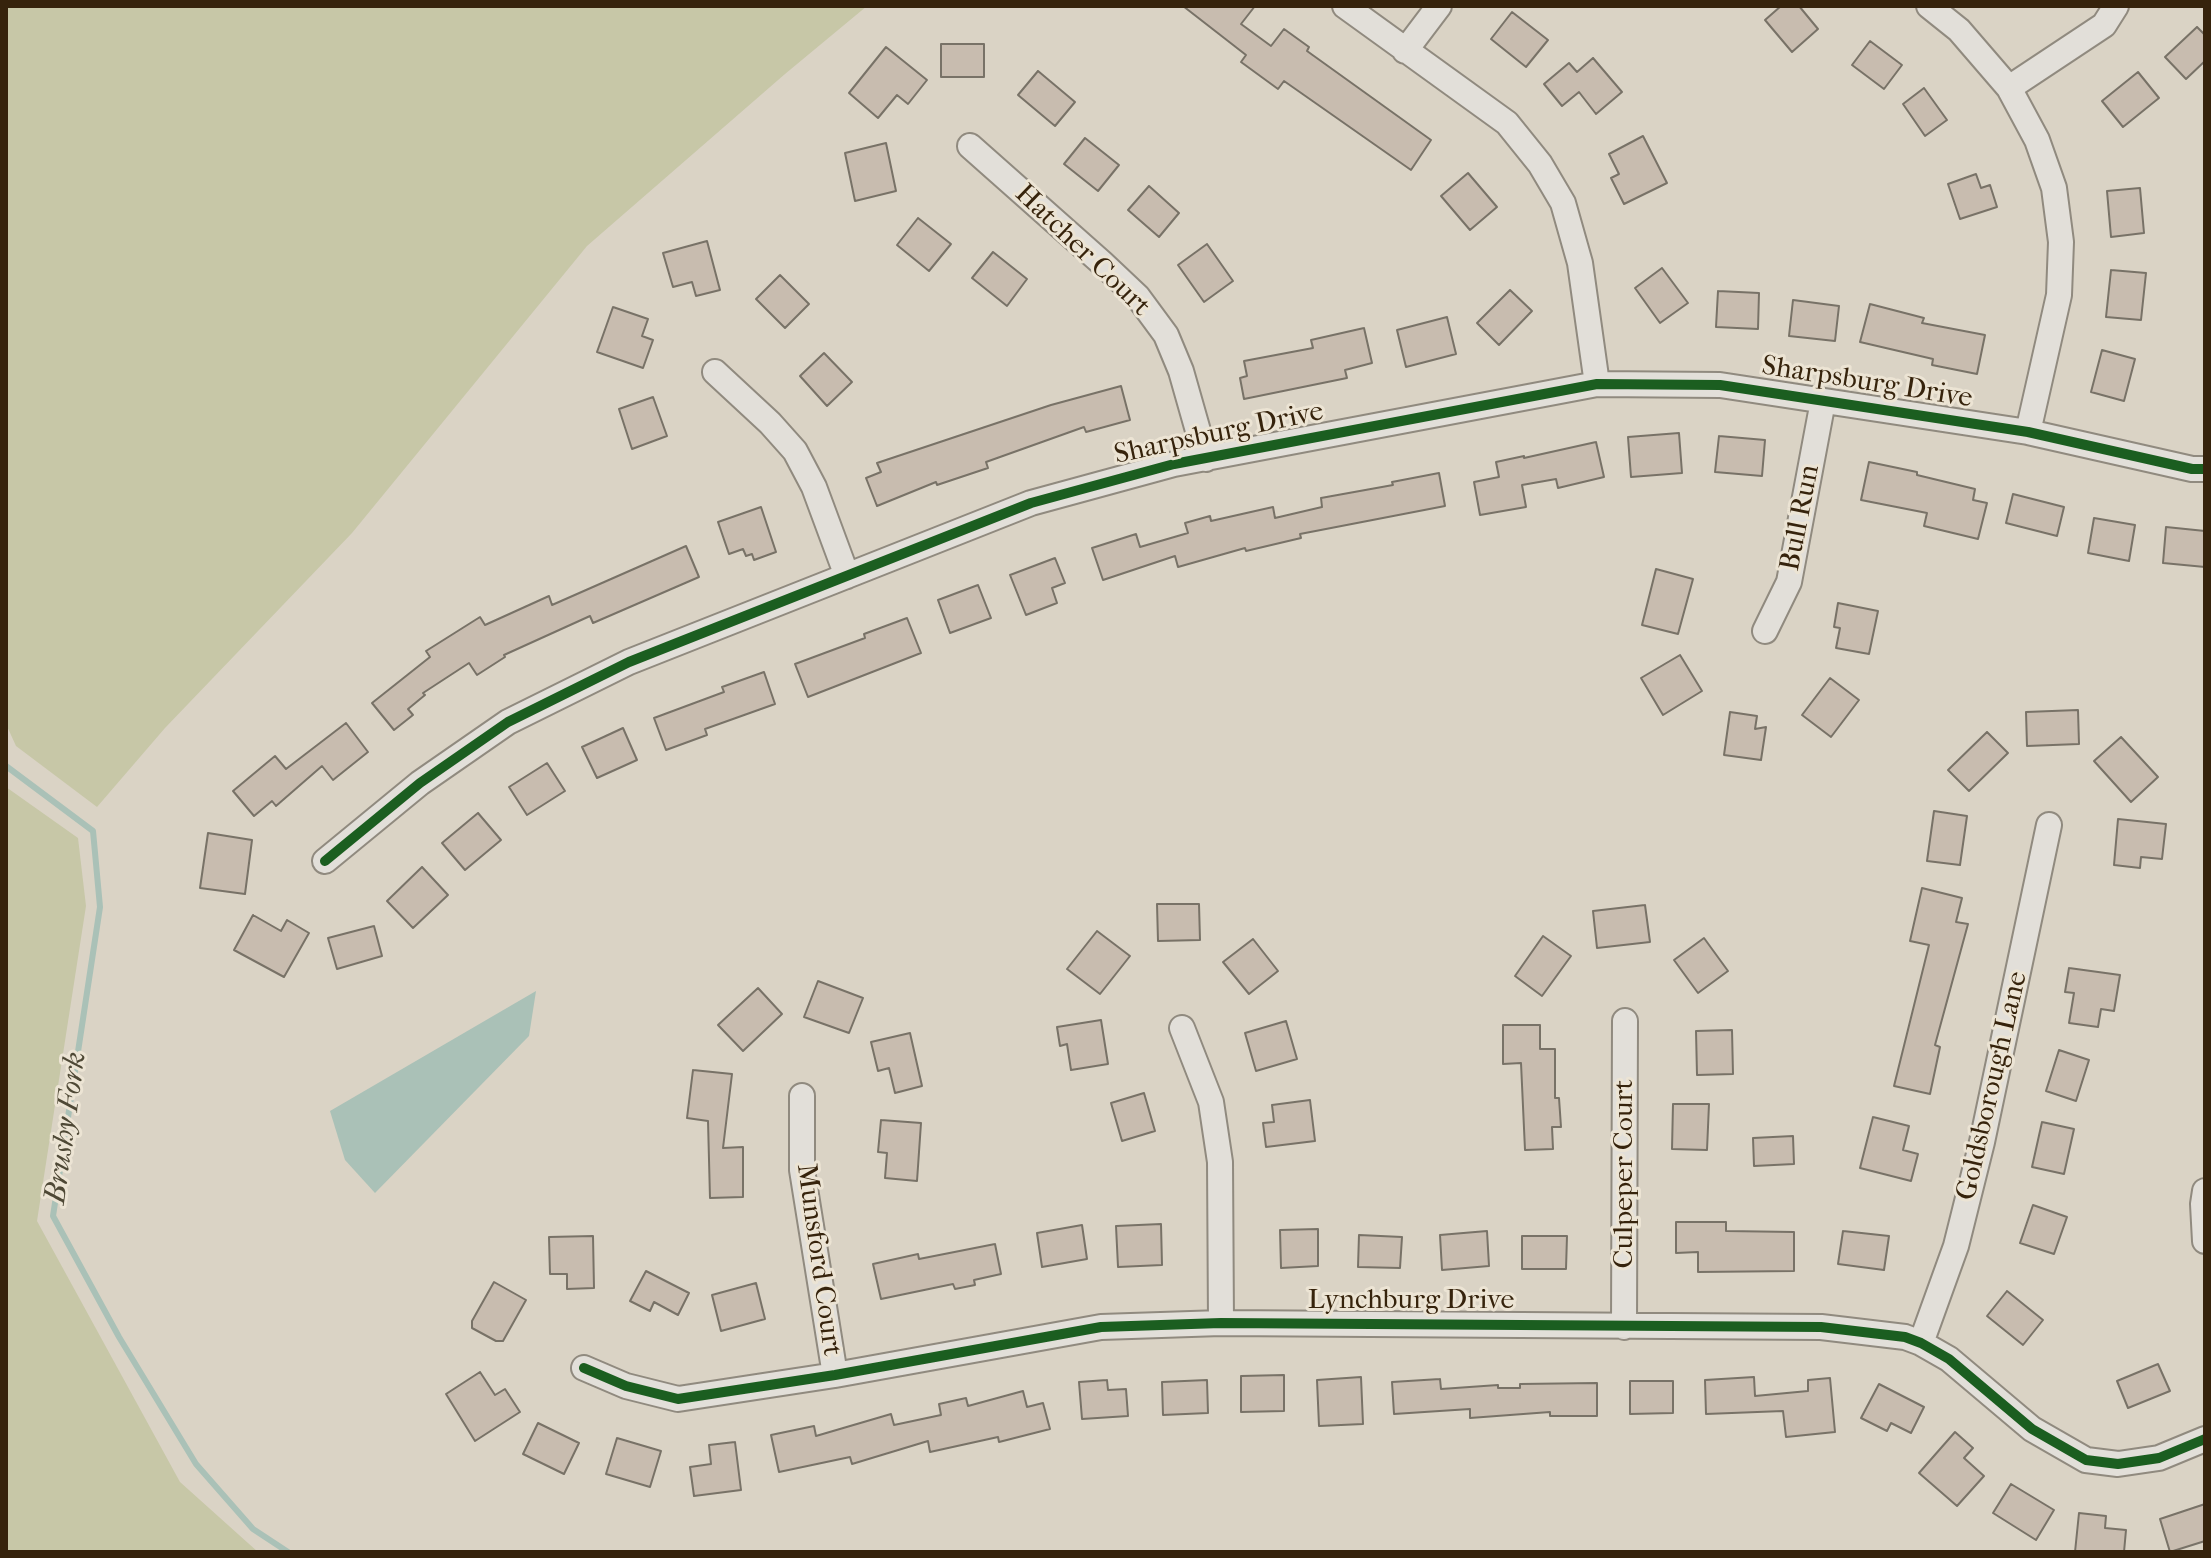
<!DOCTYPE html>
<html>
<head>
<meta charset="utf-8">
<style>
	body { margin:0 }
	#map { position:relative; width:2211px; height:1558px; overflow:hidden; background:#dad3c5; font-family:"IM FELL French Canon",serif }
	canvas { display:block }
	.frame { position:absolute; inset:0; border:8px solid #36230c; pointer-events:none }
</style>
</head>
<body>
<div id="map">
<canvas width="2211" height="1558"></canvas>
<div class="frame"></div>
</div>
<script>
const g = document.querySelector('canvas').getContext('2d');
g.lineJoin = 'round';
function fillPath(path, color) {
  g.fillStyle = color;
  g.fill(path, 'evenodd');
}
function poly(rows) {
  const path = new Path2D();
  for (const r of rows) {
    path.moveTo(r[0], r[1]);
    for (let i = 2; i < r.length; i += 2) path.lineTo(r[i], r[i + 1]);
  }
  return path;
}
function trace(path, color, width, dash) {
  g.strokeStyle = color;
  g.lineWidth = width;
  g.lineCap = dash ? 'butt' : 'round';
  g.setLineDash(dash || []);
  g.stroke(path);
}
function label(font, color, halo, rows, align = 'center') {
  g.font = font + ' "IM FELL French Canon",serif';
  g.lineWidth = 6;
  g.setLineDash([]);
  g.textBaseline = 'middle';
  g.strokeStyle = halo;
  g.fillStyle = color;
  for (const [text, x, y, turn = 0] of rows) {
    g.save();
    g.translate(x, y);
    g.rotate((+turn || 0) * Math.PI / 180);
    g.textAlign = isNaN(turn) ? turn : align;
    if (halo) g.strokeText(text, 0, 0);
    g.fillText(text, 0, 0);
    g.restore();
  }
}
fillPath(poly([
	[6,6,867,6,785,74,587,246,352,533,165,728,97,807,16,746,6,724],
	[6,787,78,838,86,906,37,1221,180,1482,258,1552,6,1552]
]), '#c7c7a7');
fillPath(poly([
	[536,991,529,1036,375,1193,345,1160,330,1111]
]), '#aac1b7');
trace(poly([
	[6,766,93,831,100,907,53,1216,119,1337,196,1464,253,1529,288,1552]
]), '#aac1b7', 6);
const building = poly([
	[1183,6,1255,6,1241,24,1271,46,1284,29,1309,47,1307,51,1431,140,1411,170,1284,81,1278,89,1241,62,1246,55,1183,6],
	[1781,6,1799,6,1818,29,1792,52,1765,20,1781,6],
	[1512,12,1548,40,1526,67,1491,39,1512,12],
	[2197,27,2205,35,2205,61,2186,79,2165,57,2197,27],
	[1870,41,1902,65,1884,89,1852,65,1870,41],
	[941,44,984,44,984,77,941,77,941,44],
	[886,47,927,80,908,104,897,95,878,118,849,93,886,47],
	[1593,58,1622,92,1596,114,1579,92,1562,106,1544,84,1569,63,1577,72,1593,58],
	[1038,71,1075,102,1055,126,1018,95,1038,71],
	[2138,72,2159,98,2123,127,2102,101,2138,72],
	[1924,88,1947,120,1925,136,1903,104,1924,88],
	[1643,136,1667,183,1624,204,1611,178,1619,174,1609,154,1643,136],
	[1085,138,1119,165,1098,191,1064,164,1085,138],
	[886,143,896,191,855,201,845,153,886,143],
	[1468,173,1497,207,1470,230,1441,196,1468,173],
	[1976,174,1981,188,1990,185,1997,207,1960,219,1948,184,1976,174],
	[1149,186,1179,213,1159,237,1128,210,1149,186],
	[2140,188,2144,233,2111,237,2107,191,2140,188],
	[918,218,951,244,929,271,897,245,918,218],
	[707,241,720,290,696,296,692,282,673,287,663,253,707,241],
	[1207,244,1233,281,1204,302,1178,265,1207,244],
	[993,252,1027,279,1007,306,972,278,993,252],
	[1662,268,1688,303,1660,323,1635,288,1662,268],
	[2111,270,2146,273,2141,320,2106,317,2111,270],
	[780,275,809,304,785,328,756,299,780,275],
	[1510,290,1532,311,1499,345,1477,323,1510,290],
	[1718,291,1759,293,1758,329,1716,327,1718,291],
	[1793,300,1839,306,1835,341,1789,336,1793,300],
	[1870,304,1924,318,1922,323,1985,335,1977,374,1932,365,1933,359,1860,342,1870,304],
	[613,307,648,319,642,336,653,340,643,368,597,352,613,307],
	[1447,317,1456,354,1406,367,1397,330,1447,317],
	[1364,328,1372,363,1345,370,1347,378,1244,399,1240,378,1247,376,1244,361,1313,348,1311,340,1364,328],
	[2102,350,2135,359,2124,401,2091,392,2102,350],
	[824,353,852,382,827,406,800,376,824,353],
	[1121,386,1130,420,1086,432,1084,427,986,462,988,468,937,485,936,482,877,506,866,478,881,472,877,463,1051,405,1121,386],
	[653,397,667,436,632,449,619,409,653,397],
	[1679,433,1682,473,1631,477,1628,437,1679,433],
	[1719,436,1765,440,1762,476,1715,472,1719,436],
	[1596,442,1604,477,1558,488,1556,479,1522,485,1526,507,1480,515,1474,482,1499,477,1496,462,1524,456,1524,458,1596,442],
	[1869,462,1917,472,1917,475,1975,489,1973,500,1987,503,1978,539,1924,526,1927,513,1861,500,1869,462],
	[1439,473,1445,506,1300,534,1301,538,1246,551,1245,548,1178,567,1175,556,1103,580,1092,548,1136,534,1140,547,1188,533,1185,523,1210,516,1211,521,1273,507,1275,518,1322,507,1321,498,1393,485,1392,482,1439,473],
	[2013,494,2064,507,2057,536,2006,523,2013,494],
	[761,507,776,552,754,560,752,554,746,556,743,549,729,554,718,522,761,507],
	[2094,518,2135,525,2129,561,2088,553,2094,518],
	[2166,527,2205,531,2205,567,2163,563,2166,527],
	[686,546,699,577,593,623,590,616,504,655,505,657,477,675,469,663,423,693,425,695,408,709,413,715,394,730,372,703,430,657,426,651,480,617,485,625,549,596,552,605,686,546],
	[1055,558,1065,583,1052,588,1057,603,1026,615,1010,575,1055,558],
	[1656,569,1693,579,1678,634,1642,625,1656,569],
	[978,585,991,618,950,633,938,600,978,585],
	[1838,603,1878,611,1869,654,1836,648,1840,628,1834,627,1838,603],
	[907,618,921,653,808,697,795,664,865,638,864,634,907,618],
	[1680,655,1702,691,1663,715,1641,678,1680,655],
	[764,672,775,704,705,729,707,735,666,750,654,718,724,692,722,687,764,672],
	[1830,678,1859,700,1831,737,1802,715,1830,678],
	[2078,710,2079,744,2027,746,2026,712,2078,710],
	[1730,712,1757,716,1755,729,1766,727,1761,760,1724,755,1730,712],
	[346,723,368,752,333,780,322,766,276,806,272,801,254,816,233,791,275,756,286,769,346,723],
	[623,728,637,760,597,778,582,747,623,728],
	[1987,732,2008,753,1969,791,1948,770,1987,732],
	[2121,737,2158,777,2131,802,2094,761,2121,737],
	[547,763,565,791,527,815,509,787,547,763],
	[1934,811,1967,816,1960,865,1927,861,1934,811],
	[478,813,501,840,465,870,442,843,478,813],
	[2118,819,2166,824,2162,859,2141,857,2140,868,2114,865,2118,819],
	[208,833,252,840,245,894,200,888,208,833],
	[422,867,448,895,413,928,387,901,422,867],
	[1922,888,1962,898,1956,922,1968,924,1935,1045,1940,1047,1930,1094,1894,1086,1929,945,1910,941,1922,888],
	[1157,904,1199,904,1200,940,1158,941,1157,904],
	[1645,905,1650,942,1597,948,1593,911,1645,905],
	[253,915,281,931,287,920,309,933,284,977,234,950,253,915],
	[374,926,382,956,337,969,328,938,374,926],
	[1097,931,1130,956,1100,994,1067,969,1097,931],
	[1543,936,1571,956,1542,996,1515,976,1543,936],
	[1704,938,1728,971,1698,993,1674,960,1704,938],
	[1253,939,1278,971,1249,994,1223,962,1253,939],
	[2069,968,2120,975,2114,1011,2101,1009,2098,1027,2069,1023,2074,993,2065,992,2069,968],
	[818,981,863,998,849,1033,804,1017,818,981],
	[758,988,782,1014,743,1051,718,1025,758,988],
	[1101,1020,1108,1064,1071,1070,1067,1044,1060,1046,1057,1027,1101,1020],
	[1286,1021,1297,1059,1256,1071,1245,1033,1286,1021],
	[1503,1025,1540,1025,1540,1049,1555,1049,1555,1098,1559,1098,1561,1127,1552,1127,1553,1149,1525,1150,1521,1063,1503,1064,1503,1025],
	[1732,1030,1733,1074,1697,1075,1696,1031,1732,1030],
	[910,1033,922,1086,895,1093,889,1068,878,1071,871,1042,910,1033],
	[2059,1050,2089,1060,2076,1101,2046,1091,2059,1050],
	[693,1070,732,1074,723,1148,743,1147,743,1197,710,1198,708,1121,687,1118,693,1070],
	[1144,1093,1155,1131,1122,1141,1111,1103,1144,1093],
	[1310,1100,1315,1141,1266,1147,1263,1123,1274,1122,1272,1105,1310,1100],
	[1673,1104,1709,1104,1707,1150,1672,1149,1673,1104],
	[1873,1117,1909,1126,1903,1150,1918,1154,1911,1181,1860,1168,1873,1117],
	[881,1120,921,1123,917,1181,885,1178,887,1153,878,1152,881,1120],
	[2042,1122,2074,1129,2064,1174,2032,1167,2042,1122],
	[1793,1136,1794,1164,1754,1166,1753,1138,1793,1136],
	[2033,1205,2067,1217,2054,1254,2020,1243,2033,1205],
	[1676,1222,1726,1222,1726,1231,1794,1232,1794,1271,1698,1272,1698,1252,1676,1253,1676,1222],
	[1161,1224,1162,1265,1118,1267,1116,1226,1161,1224],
	[1082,1225,1087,1259,1042,1267,1037,1233,1082,1225],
	[1318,1229,1318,1266,1281,1268,1280,1230,1318,1229],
	[1487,1231,1489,1266,1442,1270,1440,1235,1487,1231],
	[1843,1231,1889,1236,1884,1270,1838,1264,1843,1231],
	[1359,1235,1402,1237,1400,1268,1358,1267,1359,1235],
	[593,1236,594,1288,567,1289,567,1274,550,1274,549,1237,593,1236],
	[1522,1236,1567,1236,1566,1269,1522,1269,1522,1236],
	[995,1244,1001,1274,974,1280,975,1285,955,1289,953,1284,881,1299,873,1264,918,1254,919,1259,995,1244],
	[646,1271,689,1293,678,1315,654,1302,650,1311,630,1301,646,1271],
	[494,1282,526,1300,503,1341,496,1341,472,1328,472,1321,494,1282],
	[756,1283,765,1319,721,1331,712,1295,756,1283],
	[2007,1291,2043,1320,2023,1345,1987,1316,2007,1291],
	[2158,1364,2170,1391,2128,1408,2117,1381,2158,1364],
	[480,1372,495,1395,505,1389,520,1412,475,1441,446,1394,480,1372],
	[1284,1375,1284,1411,1241,1412,1241,1376,1284,1375],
	[1361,1377,1363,1424,1319,1426,1317,1380,1361,1377],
	[1754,1377,1755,1396,1808,1391,1808,1380,1830,1378,1835,1432,1786,1437,1783,1411,1706,1414,1705,1380,1754,1377],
	[1440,1379,1441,1389,1498,1385,1498,1388,1520,1388,1520,1384,1597,1383,1597,1416,1550,1416,1550,1412,1470,1418,1470,1409,1394,1414,1392,1382,1440,1379],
	[1107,1380,1108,1390,1126,1389,1128,1416,1082,1419,1079,1382,1107,1380],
	[1207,1380,1208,1413,1163,1415,1162,1382,1207,1380],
	[1630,1381,1673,1381,1673,1413,1630,1414,1630,1381],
	[1879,1384,1924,1407,1911,1433,1891,1423,1887,1431,1861,1418,1879,1384],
	[1023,1391,1027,1407,1043,1403,1050,1429,999,1442,998,1437,930,1452,928,1441,852,1464,850,1457,779,1472,771,1435,814,1426,816,1436,891,1414,894,1425,941,1415,939,1404,966,1398,968,1406,1023,1391],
	[538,1423,579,1443,564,1474,523,1454,538,1423],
	[1955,1432,1973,1448,1964,1458,1984,1476,1957,1506,1919,1473,1955,1432],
	[617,1438,661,1451,650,1487,606,1474,617,1438],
	[735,1442,741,1490,694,1496,690,1467,711,1464,709,1445,735,1442],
	[2011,1484,2054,1510,2036,1540,1993,1513,2011,1484],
	[2205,1504,2205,1541,2170,1552,2160,1519,2205,1504],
	[2079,1513,2106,1516,2105,1528,2126,1530,2124,1552,2075,1552,2079,1513]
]);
fillPath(building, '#c8bcaf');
trace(building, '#787267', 2);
const street = poly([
	[1345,6,1507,123,1540,164,1563,203,1580,263,1597,384],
	[1929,6,1959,30,2009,88,2037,140,2054,188,2061,242,2059,295,2028,432],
	[1405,51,1439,6],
	[2009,88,2104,25,2116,6],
	[970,146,1102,263,1138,297,1166,335,1181,371,1206,459],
	[715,372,770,423,795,451,814,487,847,576],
	[1765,631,1789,582,1823,401],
	[325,861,420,783,508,722,629,662,1031,503,1174,464,1597,384,1720,385,2028,432,2192,469,2205,469],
	[1182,1028,1211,1102,1220,1162,1221,1323],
	[802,1096,802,1170,835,1375],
	[2205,1191,2203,1204,2205,1241],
	[1624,1327,1625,1021],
	[1921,1343,1956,1246,1982,1142,2049,825],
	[584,1368,626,1386,678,1399,835,1375,1101,1327,1221,1323,1821,1327,1905,1337,1921,1343,1949,1359,2032,1429,2086,1460,2118,1464,2159,1458,2205,1439]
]);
trace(street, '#908a7f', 28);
trace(street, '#e2dfd9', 24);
trace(poly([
	[325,861,420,783,508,722,629,662,1031,503,1174,464,1597,384,1720,385,2028,432,2192,469,2205,469],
	[584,1368,626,1386,678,1399,835,1375,1101,1327,1221,1323,1821,1327,1905,1337,1921,1343,1949,1359,2032,1429,2086,1460,2118,1464,2159,1458,2205,1439]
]), '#1b5e20', 10);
label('28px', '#36230c', '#ece4d4', [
	["Hatcher Court",1082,251,44],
	["Sharpsburg Drive",1867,383,9],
	["Sharpsburg Drive",1219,434,-12],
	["Bull Run",1801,518,-79],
	["Goldsborough Lane",1993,1086,-77],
	["Culpeper Court",1625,1174,-90],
	["Munsford Court",818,1260,82],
	["Lynchburg Drive",1411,1301]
]);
label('italic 30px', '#4e4835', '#ece4d4', [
	["Brushy Fork",67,1128,-82]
]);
</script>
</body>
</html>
